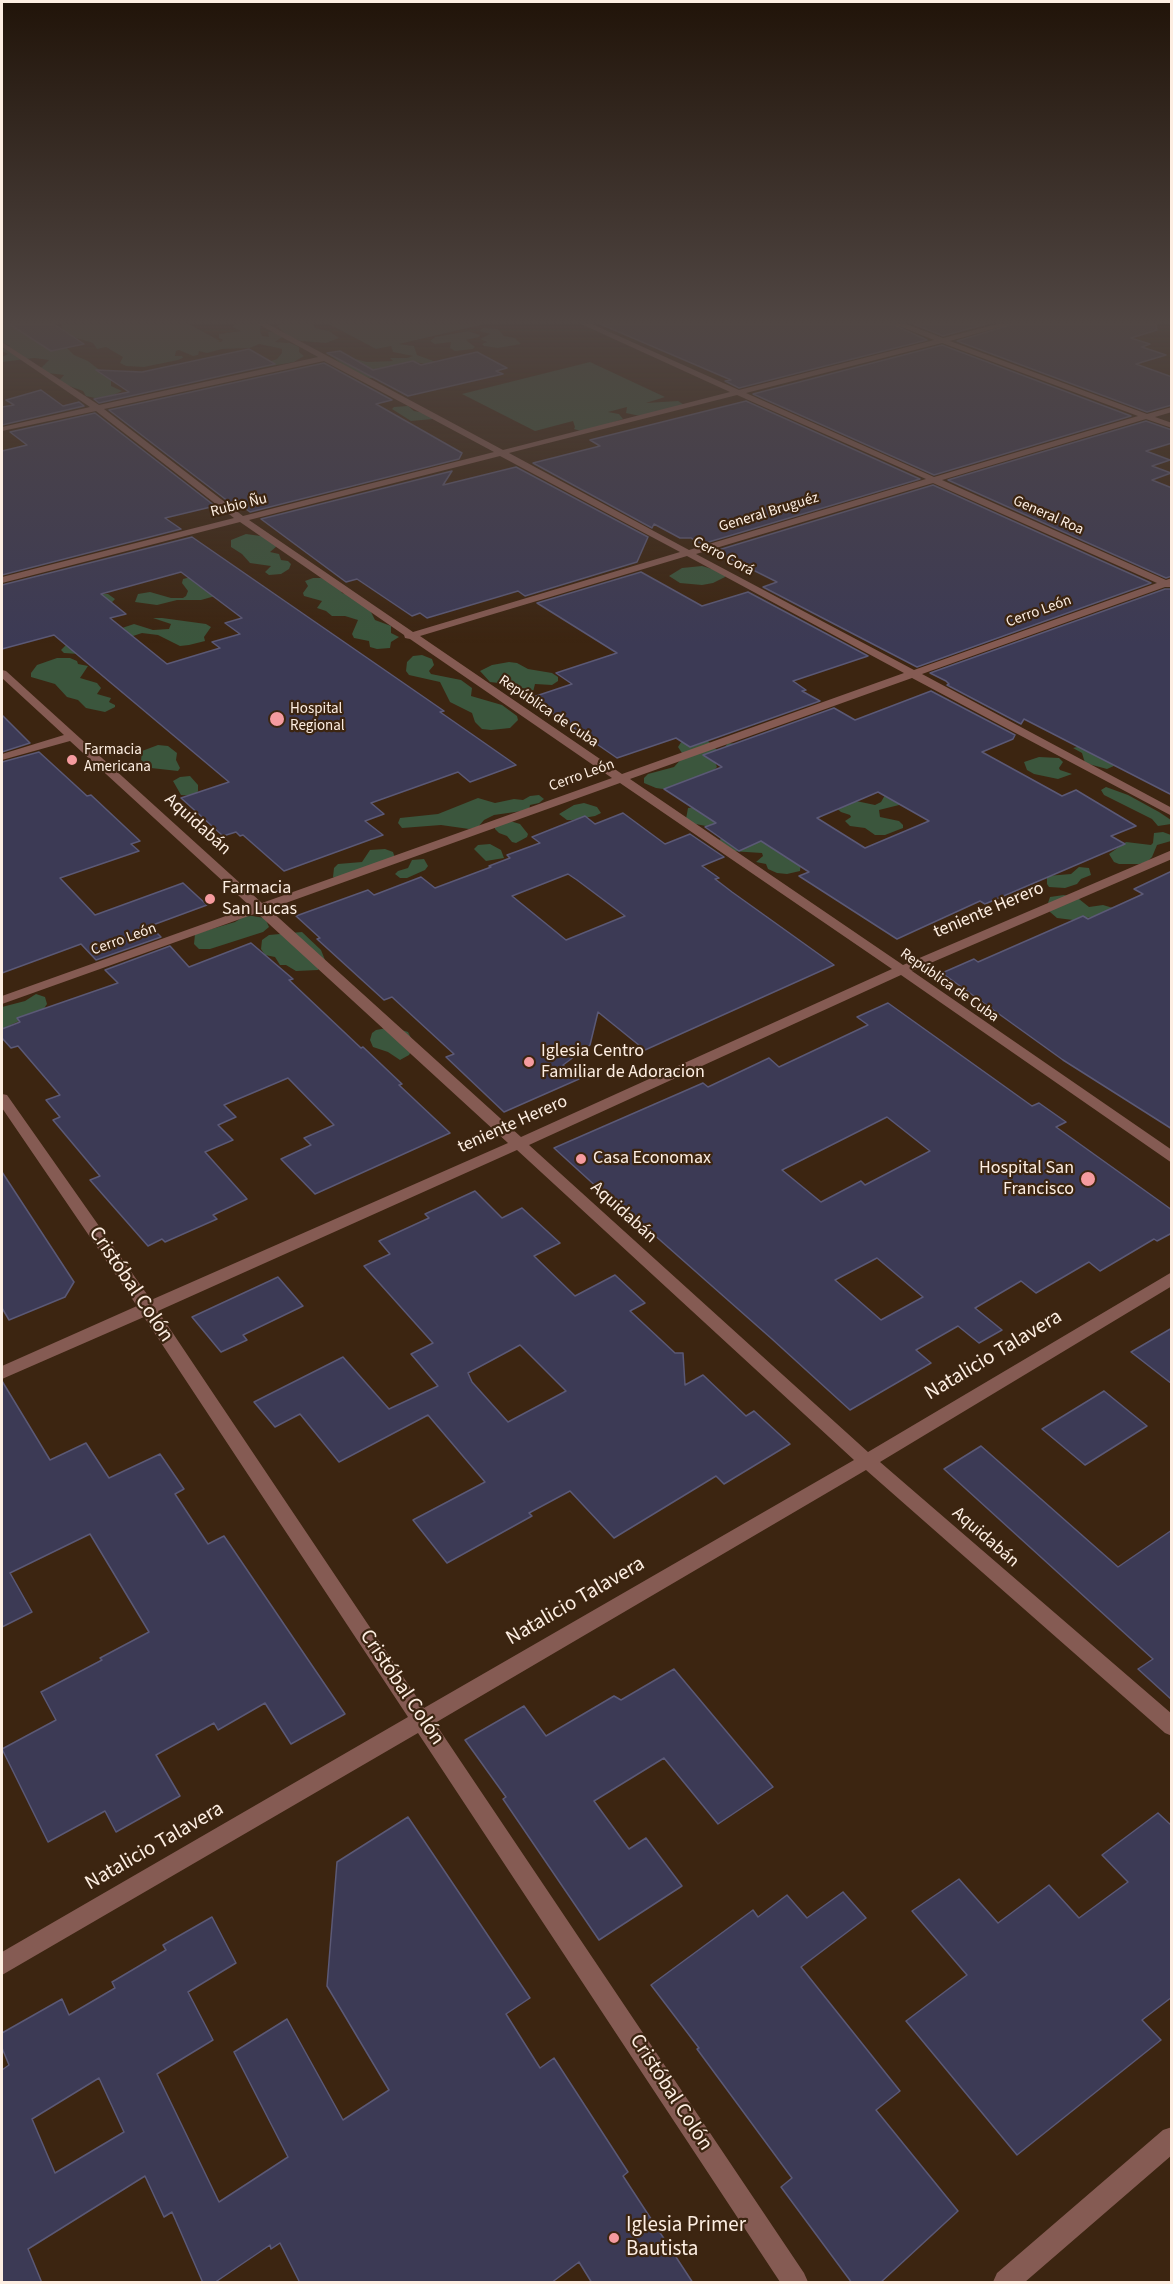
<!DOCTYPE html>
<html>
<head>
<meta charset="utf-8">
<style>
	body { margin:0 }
	#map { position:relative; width:1173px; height:2284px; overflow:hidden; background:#3c2511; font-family:"Source Sans 3",sans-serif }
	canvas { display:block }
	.frame { position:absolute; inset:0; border:3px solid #fdeee2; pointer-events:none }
</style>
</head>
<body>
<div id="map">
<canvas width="1173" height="2284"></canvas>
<div class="frame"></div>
</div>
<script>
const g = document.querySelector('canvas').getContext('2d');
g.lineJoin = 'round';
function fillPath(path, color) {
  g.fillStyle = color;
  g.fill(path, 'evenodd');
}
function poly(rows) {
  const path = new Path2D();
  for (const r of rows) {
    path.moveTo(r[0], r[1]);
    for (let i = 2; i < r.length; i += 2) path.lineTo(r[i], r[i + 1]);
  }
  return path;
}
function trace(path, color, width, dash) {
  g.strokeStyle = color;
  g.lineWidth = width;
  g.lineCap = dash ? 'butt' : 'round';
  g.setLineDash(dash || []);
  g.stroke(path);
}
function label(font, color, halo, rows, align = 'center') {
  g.font = font + ' "Source Sans 3",sans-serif';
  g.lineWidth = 4.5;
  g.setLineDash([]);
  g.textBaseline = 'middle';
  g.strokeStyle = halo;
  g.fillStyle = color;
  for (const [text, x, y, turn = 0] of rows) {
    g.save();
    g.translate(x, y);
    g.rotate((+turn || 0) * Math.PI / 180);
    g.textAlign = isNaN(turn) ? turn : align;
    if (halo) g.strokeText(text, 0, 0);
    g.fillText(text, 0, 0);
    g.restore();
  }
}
fillPath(poly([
	[2,324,22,324,63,344,74,355,88,361,111,379,111,386,122,391,109,397,95,398,86,396,83,391,58,382,64,375,48,373,40,369,49,360,34,358,2,362,2,357,8,354,2,351,3,349,10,346,2,342],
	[61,324,189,324,220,341,217,342,221,342,223,340,219,338,219,334,241,331,232,327,235,324,261,324,260,331,262,336,269,337,268,332,277,331,282,337,275,342,290,343,299,347,299,352,304,356,294,362,242,371,277,359,282,353,282,349,278,348,259,344,250,348,222,349,207,353,199,351,198,355,193,356,179,350,176,351,175,356,182,356,183,358,178,360,144,367,126,366,120,363,123,357,106,347,97,349,93,343,73,337,63,331],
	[280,324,313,324,315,328,329,331,339,338,326,343,301,341,289,337,277,326],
	[329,324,485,324,399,344,414,346,417,355,439,363,425,364,415,362,400,366,392,365,378,378,369,378,350,370,327,353,338,351,343,353,344,356,367,362,393,361,390,358,407,358,413,356,393,352,391,346,376,349],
	[483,328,498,329,504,336,515,338,521,344,498,348,484,346,482,344,487,342,480,339,490,334,479,331],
	[468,331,480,335,479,337,466,340,475,347,473,349,455,351,450,348,451,342,435,344,430,341,435,337],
	[590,362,665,397,646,403,678,401,686,406,640,416,626,413,627,407,608,412,619,414,623,419,584,432,574,429,575,427,573,421,535,431,462,394],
	[408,406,414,411,426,413,433,419,411,421,392,409,394,407],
	[246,534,268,537,277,546,270,552,279,554,281,560,288,561,291,564,289,569,281,574,269,575,265,572,271,566,250,563,242,554,231,547,231,540],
	[702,566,725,573,725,577,713,583,702,585,680,583,669,576,682,568],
	[199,575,215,596,201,600,177,600,157,605,135,602,138,594,150,592,171,598,183,598,186,596,188,591,182,583,183,579],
	[313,578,321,578,339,586,342,593,356,596,371,612,375,620,391,626,391,633,399,637,391,642,390,648,377,649,370,647,369,641,354,638,352,634,358,620,345,616,332,616,326,611,317,608,322,601,304,596,303,593,308,586,305,581],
	[100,594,108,594,115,599,102,613,119,629,134,624,153,630,169,629,171,624,153,618,162,618,206,624,211,627,204,637,205,641,189,645,180,646,158,635,142,633,79,654,64,653,61,650,69,642],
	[422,655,432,659,434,665,429,671,431,674,461,680,472,688,471,696,502,705,517,716,518,720,510,728,491,730,482,729,475,722,472,713,450,702,440,682,409,675,406,671,407,662,413,656],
	[57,658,70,658,77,661,78,664,88,666,80,678,97,683,101,688,97,694,111,698,109,702,115,705,115,707,105,712,86,708,78,700,67,697,55,684,31,677,31,673,37,665],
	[509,662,517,663,528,669,552,673,558,677,558,681,552,685,535,684,533,692,528,696,511,696,513,691,507,684,490,682,480,671,492,665],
	[685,736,707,740,717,750,722,750,728,743,746,745,715,762,717,767,713,771,670,790,656,788,644,783,644,778,648,774,674,767,684,756,678,747],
	[158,745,168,746,177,753,176,760,180,768,178,771,151,768,141,760,142,751],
	[1085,745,1116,765,1107,769,1085,763,1082,753,1073,748],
	[1039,757,1059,758,1063,762,1059,768,1060,770,1072,774,1058,779,1034,774,1027,770,1024,762],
	[190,776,198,785,198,791,195,796,181,795,173,781,180,777],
	[1106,787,1128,795,1159,812,1171,820,1171,824,1158,826,1152,819,1104,795,1101,790],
	[539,795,544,799,539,803,530,805,529,810,494,815,484,820,478,827,469,829,441,825,402,828,398,823,400,818,438,814,478,798,495,803,514,799,523,800,530,796],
	[885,795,907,803,879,810,880,817,899,821,903,825,903,828,885,835,875,835,865,828,850,826,845,821,851,817,850,815,841,812,835,807,856,801,875,805,881,802],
	[584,803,597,807,601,813,595,816,572,820,567,820,559,814,574,805],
	[696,807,801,862,800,871,787,874,777,873,768,869,766,864,756,862,763,856,762,853,731,851,719,840,723,838,720,829,691,823,686,819,688,808],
	[510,821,520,824,528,834,527,837,516,843,512,842,507,836,499,833,495,829,495,826],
	[1163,832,1171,835,1171,841,1157,845,1152,857,1147,862,1139,864,1119,864,1114,862,1109,854,1126,842,1151,845,1153,843,1154,833],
	[490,844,501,850,504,858,486,861,474,849,478,845],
	[385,849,393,852,395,858,336,879,333,877,334,868,338,864,362,862,370,850],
	[424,859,428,866,425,870,407,878,400,878,395,874,398,871,408,868,412,860],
	[1079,867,1089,868,1091,875,1081,879,1077,884,1065,888,1049,887,1047,884,1047,876,1071,874],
	[1064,895,1079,899,1089,907,1103,905,1113,908,1103,921,1093,917,1073,920,1057,918,1050,912,1048,903,1050,897],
	[246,915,265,918,269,927,263,932,210,949,199,949,194,944,195,934,235,922],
	[302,932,321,950,325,960,318,970,296,971,286,965,280,965,275,957,265,955,261,949,262,940,269,935],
	[36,994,45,997,47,1004,43,1010,2,1029,2,1007,25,1001],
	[392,1027,408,1032,411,1038,413,1048,409,1055,400,1060,388,1052,373,1047,370,1040,372,1033,376,1030]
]), '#3b563d');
const building = poly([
	[9,324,54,324,84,344,51,351,9,324],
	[600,324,892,324,927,340,739,388,725,381,731,380,600,324],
	[913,324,987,324,943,336,913,324],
	[1013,324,1156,324,1157,330,1131,338,1150,344,1142,347,1166,355,1136,364,1172,377,1172,405,1147,412,957,341,1013,324],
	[942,345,1131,416,934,475,753,394,942,345],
	[249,349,275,364,99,403,94,399,129,392,96,370,142,372,249,349],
	[340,351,373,370,413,361,421,365,477,352,507,368,496,371,503,374,408,396,327,353,340,351],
	[324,363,392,400,376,404,462,453,459,459,250,512,235,501,229,502,109,410,324,363],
	[41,390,63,406,79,402,84,406,2,425,2,407,14,405,6,400,41,390],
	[746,401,920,479,702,544,691,538,680,538,654,524,652,528,533,463,600,446,590,440,746,401],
	[95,413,215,506,165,518,181,529,2,575,2,451,27,445,10,432,95,413],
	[1146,421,1172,430,1172,443,1146,451,1170,460,1152,466,1171,473,1152,480,1172,488,1172,576,1166,578,948,480,1146,421],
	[516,467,648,537,637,562,525,596,518,591,427,618,420,613,412,616,357,579,346,582,261,519,452,471,443,485,516,467],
	[933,485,1151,583,917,667,763,587,777,582,715,551,933,485],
	[192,537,444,711,440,712,516,765,470,782,458,772,371,803,384,814,365,821,383,835,284,871,243,835,240,836,236,832,223,836,181,798,229,782,54,635,2,649,2,585,192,537],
	[181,572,242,618,225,623,240,634,212,642,220,648,167,664,110,618,126,614,101,594,181,572],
	[641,572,702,606,748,592,868,656,793,681,806,690,802,691,820,701,690,747,676,738,617,758,530,698,572,684,556,673,617,653,537,603,641,572],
	[1165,589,1172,589,1172,795,1024,719,1021,724,947,685,949,684,946,681,930,673,1165,589],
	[931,691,1015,735,1013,739,982,752,1062,796,1076,790,1136,826,1111,836,1125,844,985,904,980,901,897,939,799,876,809,872,761,841,739,851,705,827,716,823,664,789,722,767,703,755,834,708,855,720,931,691],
	[878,792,929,821,865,848,817,818,878,792],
	[2,715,30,743,2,752,2,715],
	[39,752,87,796,91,795,140,841,131,844,139,851,60,878,95,915,183,883,207,905,150,926,161,937,96,960,81,944,2,973,2,762,39,752],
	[623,813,665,844,690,834,724,857,702,866,719,878,715,879,732,892,834,965,645,1050,598,1012,590,1045,563,1065,579,1079,504,1112,446,1057,454,1054,392,997,384,1000,317,939,320,938,296,916,368,890,374,895,421,877,435,888,491,867,489,866,510,858,507,855,540,843,532,837,557,827,585,816,595,824,623,813],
	[568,874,577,880,625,916,566,940,512,896,568,874],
	[1172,871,1172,1129,1063,1060,942,973,974,959,978,962,1083,916,1088,919,1143,894,1134,889,1172,871],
	[251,943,293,979,289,980,361,1048,363,1047,402,1084,399,1085,450,1133,315,1194,281,1159,311,1145,304,1138,334,1125,288,1078,224,1105,236,1117,218,1125,233,1140,205,1152,247,1199,213,1215,217,1219,165,1242,162,1239,148,1246,90,1180,100,1176,53,1120,60,1117,46,1100,60,1095,18,1046,11,1048,2,1038,2,1029,20,1022,17,1018,118,983,105,970,170,946,189,967,251,943],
	[888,1003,1032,1106,1039,1103,1066,1122,1056,1127,1172,1210,1172,1233,1157,1241,1154,1239,1100,1271,1089,1262,1036,1293,1021,1281,975,1308,1002,1330,979,1343,958,1326,916,1350,931,1363,850,1410,772,1339,626,1210,623,1211,554,1148,703,1083,708,1087,769,1058,779,1067,868,1025,857,1017,888,1003],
	[887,1117,930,1151,865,1185,861,1181,821,1202,782,1170,887,1117],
	[877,1258,923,1297,881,1320,835,1280,877,1258],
	[2,1172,74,1282,65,1297,9,1320,2,1308,2,1172],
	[475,1191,502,1218,522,1208,560,1243,534,1256,575,1296,615,1275,645,1303,630,1311,675,1353,683,1353,685,1385,703,1375,746,1416,754,1411,790,1444,724,1484,716,1476,614,1538,570,1491,529,1513,532,1516,447,1563,413,1520,485,1482,428,1415,339,1462,300,1414,275,1427,254,1402,343,1357,389,1409,438,1386,411,1354,433,1343,364,1266,390,1254,379,1241,429,1218,425,1214,475,1191],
	[520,1345,566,1391,508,1422,472,1382,468,1373,520,1345],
	[278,1277,303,1306,243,1335,247,1340,221,1352,192,1317,278,1277],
	[1172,1328,1172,1384,1131,1352,1172,1328],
	[2,1381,50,1460,86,1443,109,1478,160,1454,184,1489,175,1494,208,1544,224,1536,345,1714,291,1744,265,1703,218,1730,214,1723,156,1755,180,1796,116,1832,105,1811,48,1842,2,1749,56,1720,41,1692,102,1660,100,1658,149,1632,90,1534,10,1573,32,1612,2,1627,2,1381],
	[1104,1391,1147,1426,1085,1465,1042,1429,1104,1391],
	[981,1446,1118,1567,1172,1530,1172,1700,1138,1669,1153,1659,944,1469,981,1446],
	[674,1669,773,1787,718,1824,664,1758,594,1801,629,1849,646,1838,682,1886,599,1940,503,1799,506,1797,465,1740,524,1706,546,1736,614,1696,621,1700,674,1669],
	[1158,1813,1172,1826,1172,1997,1142,2020,1161,2040,1017,2155,906,2021,967,1975,912,1911,959,1879,998,1923,1049,1885,1079,1918,1128,1882,1102,1855,1158,1813],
	[408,1817,530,1998,506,2014,540,2068,554,2058,628,2172,623,2176,693,2283,592,2283,579,2262,551,2283,300,2283,280,2243,271,2249,270,2245,214,2283,203,2283,172,2212,164,2217,145,2176,28,2249,42,2283,2,2283,2,2070,9,2065,2,2048,2,2033,62,1999,69,2015,115,1988,112,1982,166,1950,163,1945,212,1917,236,1963,188,1992,213,2040,157,2074,219,2202,288,2157,234,2052,287,2019,343,2120,389,2090,327,1986,337,1862,408,1817],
	[99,2078,124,2132,55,2173,32,2119,99,2078],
	[843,1892,866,1918,801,1967,900,2091,876,2110,958,2211,880,2283,852,2283,781,2187,792,2178,697,2049,699,2048,651,1985,753,1910,758,1917,787,1895,807,1918,843,1892]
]);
fillPath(building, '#3c3a55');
trace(building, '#5b5976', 1.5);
fillPath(poly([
	[258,324,268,324,503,450,730,392,581,324,592,324,739,390,934,340,894,324,906,324,943,338,997,324,1011,324,950,341,1147,414,1172,407,1172,412,1155,417,1172,423,1172,428,1146,419,942,480,1166,580,1172,578,1172,587,1165,587,922,674,1172,808,1172,816,912,678,630,779,903,965,1172,850,1172,859,912,971,1172,1150,1172,1163,901,975,529,1145,868,1452,1172,1272,1172,1286,880,1462,1172,1714,1172,1736,1165,1733,866,1470,435,1723,804,2273,808,2282,780,2282,418,1733,2,1975,2,1952,408,1717,144,1317,2,1379,2,1366,137,1306,2,1108,2,1094,7,1095,151,1300,508,1143,257,913,2,1004,2,996,251,907,70,741,2,760,2,754,64,735,2,678,2,670,6,671,262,903,612,778,410,639,405,638,404,635,240,522,2,583,2,577,234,518,96,411,2,431,2,427,90,407,2,347,2,342,99,405,318,357,258,324],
	[942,343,1138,416,934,477,746,393,942,343],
	[324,361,494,452,243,516,104,409,324,361],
	[737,395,926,479,689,550,509,453,737,395],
	[500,456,680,552,413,632,249,520,500,456],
	[933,483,1157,583,914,670,696,554,933,483],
	[687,556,904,673,622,774,420,636,687,556],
	[620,783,892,969,521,1137,269,909,620,783],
	[517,1150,854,1460,424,1708,158,1311,517,1150],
	[1172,2127,1172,2155,1025,2282,993,2282,997,2273,1163,2130,1172,2127]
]), '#855b53');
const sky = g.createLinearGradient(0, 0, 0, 644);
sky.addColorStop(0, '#211409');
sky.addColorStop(0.5, '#504643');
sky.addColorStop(1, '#50464300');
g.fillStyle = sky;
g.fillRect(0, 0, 1173, 644);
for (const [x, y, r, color] of [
	[277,719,8,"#f59b9f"],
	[72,760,6,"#f59b9f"],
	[210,899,6,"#f59b9f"],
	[529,1062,6,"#f59b9f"],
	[581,1159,6,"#f59b9f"],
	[1088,1179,8,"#f59b9f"],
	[614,2238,6,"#f59b9f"]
]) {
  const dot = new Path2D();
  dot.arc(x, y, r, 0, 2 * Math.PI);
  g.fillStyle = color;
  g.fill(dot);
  trace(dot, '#3c2511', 2);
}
label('15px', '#fdeee2', '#3c2511', [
	["Rubio Ñu",239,506,-14],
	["General Bruguéz",769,513,-17],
	["General Roa",1048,516,24],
	["Cerro Corá",723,557,28],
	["Cerro León",1039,612,-20],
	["República de Cuba",548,712,34],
	["Cerro León",582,776,-20],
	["Cerro León",124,940,-20],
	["República de Cuba",949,986,35]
]);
label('15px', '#fdeee2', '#3c2511', [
	["Hospital",290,710],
	["Regional",290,727],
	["Farmacia",84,751],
	["Americana",84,768]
], 'left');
label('18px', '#fdeee2', '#3c2511', [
	["Aquidabán",197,825,42],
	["teniente Herero",989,911,-23],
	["teniente Herero",513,1125,-24],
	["Aquidabán",623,1213,42],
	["Aquidabán",985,1538,41]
]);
label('18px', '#fdeee2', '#3c2511', [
	["Farmacia",222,889],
	["San Lucas",222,910],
	["Iglesia Centro",541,1052],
	["Familiar de Adoracion",541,1073],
	["Casa Economax",593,1159],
	["Hospital San",1074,1169,"right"],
	["Francisco",1074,1190,"right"]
], 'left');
label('21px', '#fdeee2', '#3c2511', [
	["Cristóbal Colón",130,1285,56],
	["Natalicio Talavera",994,1356,-31],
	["Natalicio Talavera",576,1602,-30],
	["Cristóbal Colón",401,1688,56],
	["Natalicio Talavera",155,1847,-30],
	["Cristóbal Colón",670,2093,57]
]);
label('21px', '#fdeee2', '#3c2511', [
	["Iglesia Primer",626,2226],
	["Bautista",626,2250]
], 'left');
</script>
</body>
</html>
